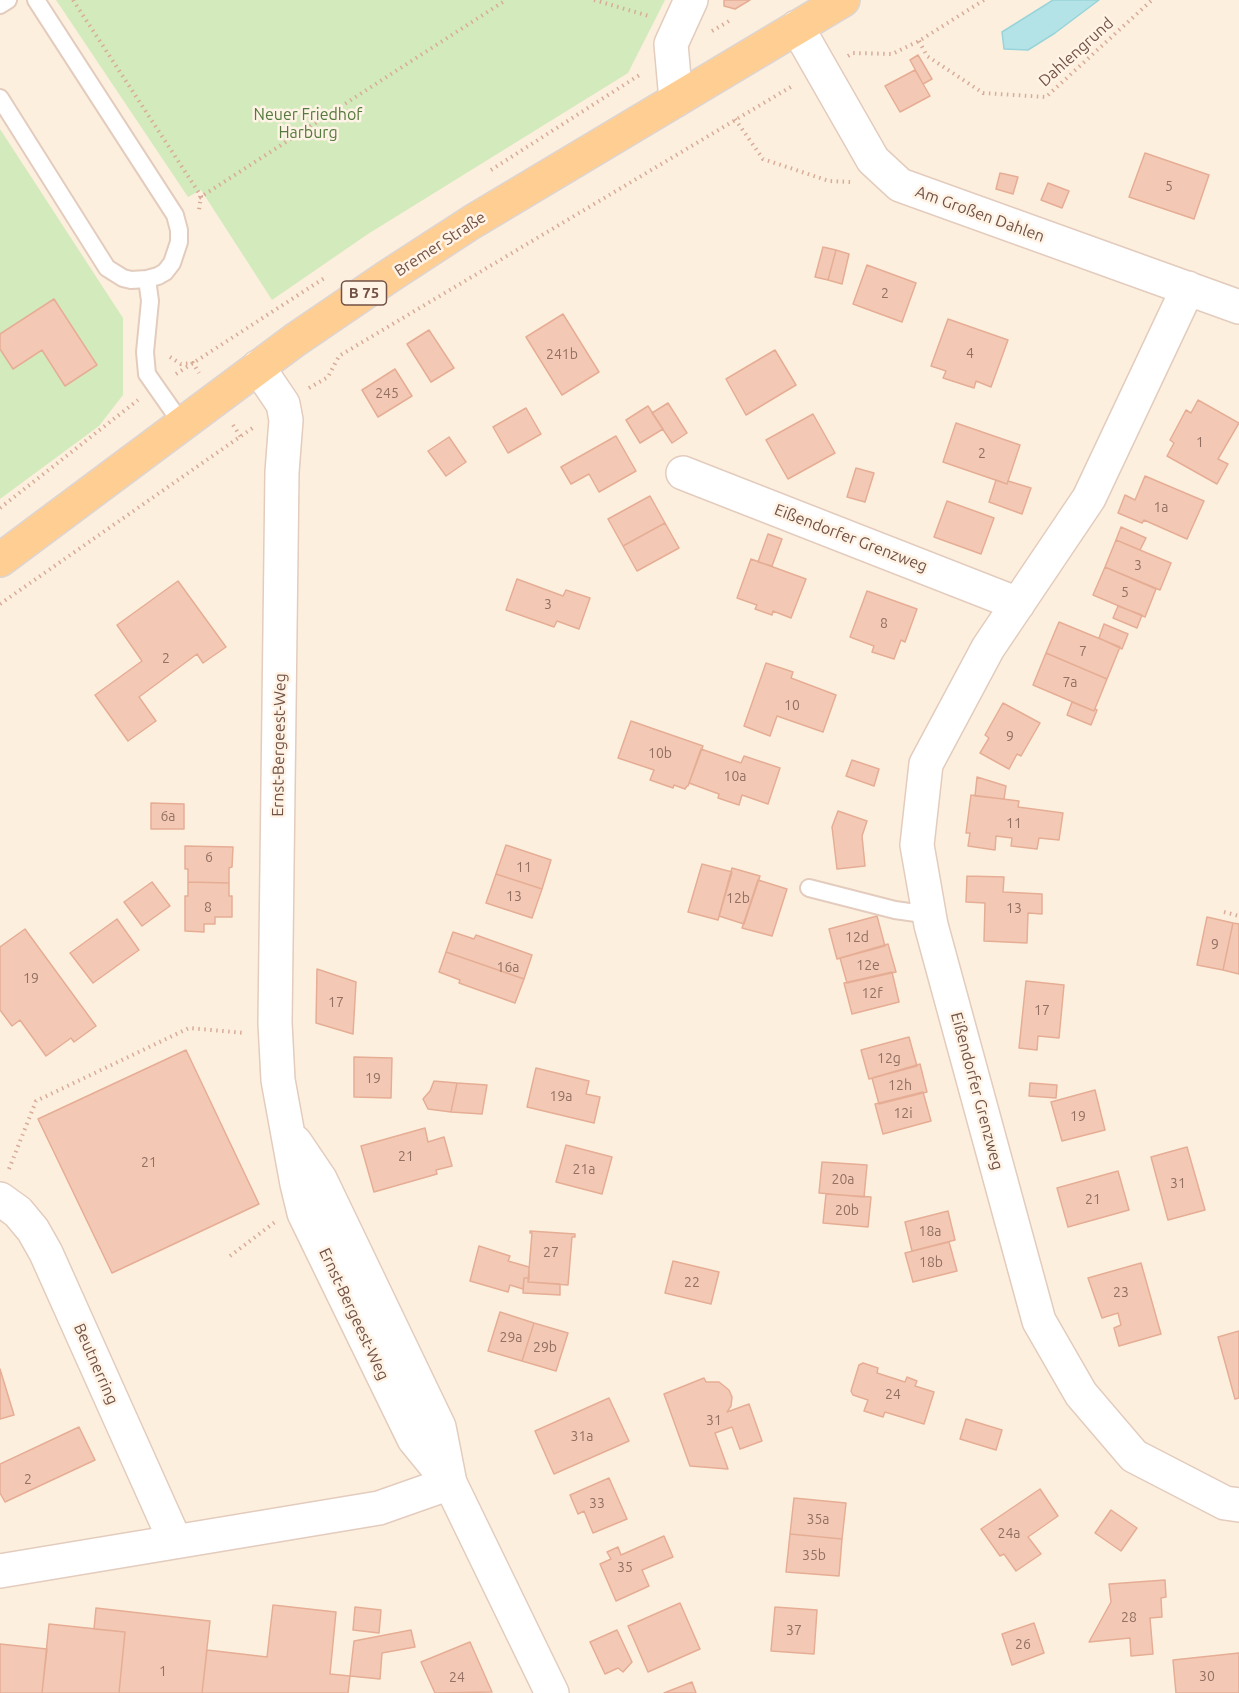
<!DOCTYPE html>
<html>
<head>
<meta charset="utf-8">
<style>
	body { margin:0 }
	canvas { display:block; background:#fdefde }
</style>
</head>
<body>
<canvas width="1239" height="1693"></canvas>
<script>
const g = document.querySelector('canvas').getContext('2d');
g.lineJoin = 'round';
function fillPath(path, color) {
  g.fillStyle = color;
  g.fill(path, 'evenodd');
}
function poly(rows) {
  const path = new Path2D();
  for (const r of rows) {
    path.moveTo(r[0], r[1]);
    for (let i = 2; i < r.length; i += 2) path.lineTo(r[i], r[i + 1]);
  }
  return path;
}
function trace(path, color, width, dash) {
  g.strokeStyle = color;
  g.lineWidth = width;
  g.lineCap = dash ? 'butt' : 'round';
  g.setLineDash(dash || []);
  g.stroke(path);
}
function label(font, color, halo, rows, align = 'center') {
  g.font = font + ' Ubuntu,sans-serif';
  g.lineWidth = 5;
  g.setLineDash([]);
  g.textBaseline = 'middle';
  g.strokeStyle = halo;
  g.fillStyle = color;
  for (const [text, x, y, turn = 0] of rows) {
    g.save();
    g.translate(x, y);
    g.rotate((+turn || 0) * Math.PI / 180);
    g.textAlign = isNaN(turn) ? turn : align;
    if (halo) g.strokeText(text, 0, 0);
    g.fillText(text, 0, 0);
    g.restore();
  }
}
fillPath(poly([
	[56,0,665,0,628,73,368,234,272,300,201,190,188,197],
	[0,129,123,318,123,395,99,426,0,499]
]), '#d3eabd');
const water = poly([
	[1053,0,1099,0,1055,33,1028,50,1004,49,1002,32,1053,0]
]);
fillPath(water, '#b3e3e7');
trace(water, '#98d4d9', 1.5);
const building = poly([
	[724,0,750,0,735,9,724,6,724,0],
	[918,55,932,79,923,84,910,60,918,55],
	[915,70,930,96,900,112,885,86,915,70],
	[1145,153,1209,175,1194,219,1129,197,1145,153],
	[1000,173,1018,177,1013,194,996,189,1000,173],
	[1048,183,1069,191,1062,208,1041,200,1048,183],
	[823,247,836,250,828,280,815,277,823,247],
	[836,250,849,254,842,284,828,280,836,250],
	[867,265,916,283,902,322,853,304,867,265],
	[54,299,97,365,65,386,42,350,13,369,0,349,0,334,54,299],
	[563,314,599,372,562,395,526,337,563,314],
	[948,319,1008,340,991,387,976,381,974,388,943,378,946,371,931,366,948,319],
	[429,330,454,368,431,382,407,344,429,330],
	[775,350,796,385,746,415,726,379,775,350],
	[395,369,412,396,378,417,362,390,395,369],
	[1198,400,1239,423,1218,459,1228,464,1217,484,1167,456,1174,443,1170,440,1186,410,1191,413,1198,400],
	[668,403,687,433,672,443,652,413,668,403],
	[648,406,663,429,640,443,626,420,648,406],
	[526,408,541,434,508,453,493,427,526,408],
	[813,414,835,453,788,479,766,440,813,414],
	[956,423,1020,445,1007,484,943,462,956,423],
	[616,436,636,471,599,492,589,474,571,484,561,467,616,436],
	[449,437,466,462,446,476,428,451,449,437],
	[856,468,874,473,865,502,847,497,856,468],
	[1145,476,1204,501,1187,539,1144,520,1142,523,1118,513,1125,495,1135,500,1145,476],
	[996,480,1007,484,1008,481,1031,488,1022,514,989,502,996,480],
	[650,496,665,523,623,546,608,519,650,496],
	[947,501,994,518,981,554,934,537,947,501],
	[665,523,679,548,637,571,623,546,665,523],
	[1121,527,1146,538,1140,550,1116,540,1121,527],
	[768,534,782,539,772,566,758,562,768,534],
	[1116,540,1171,563,1160,590,1105,567,1116,540],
	[751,559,806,579,791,618,773,611,772,615,755,609,757,605,737,598,751,559],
	[1105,567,1156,589,1145,617,1093,595,1105,567],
	[517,579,563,596,566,590,590,598,579,629,557,621,554,627,506,610,517,579],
	[178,581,226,647,203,663,197,654,139,697,156,721,128,741,95,695,142,661,117,625,178,581],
	[867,591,917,609,905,642,901,640,894,659,872,652,874,646,850,637,867,591],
	[1118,606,1142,615,1137,628,1113,618,1118,606],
	[1059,622,1120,647,1107,679,1046,653,1059,622],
	[1104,624,1128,634,1122,649,1099,638,1104,624],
	[1046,653,1107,679,1094,711,1033,685,1046,653],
	[766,663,793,672,791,678,836,695,823,732,777,716,770,736,744,726,766,663],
	[1072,702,1094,711,1095,709,1097,710,1091,725,1067,715,1072,702],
	[1003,703,1040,723,1021,756,1017,754,1009,769,980,753,989,738,985,735,1003,703],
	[631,721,703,746,688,786,687,786,685,789,674,785,673,788,650,780,654,770,618,758,631,721],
	[701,749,741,763,744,756,780,768,768,804,742,795,739,805,718,798,719,794,689,783,701,749],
	[852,760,879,769,874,786,846,776,852,760],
	[977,777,1006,786,1004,799,975,796,977,777],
	[971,795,1019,801,1018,807,1063,813,1059,840,1039,838,1037,849,1011,846,1012,838,996,836,995,850,968,846,970,833,966,833,971,795],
	[151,803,184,804,184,829,151,829,151,803],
	[838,811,867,821,862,836,865,866,837,869,832,827,838,811],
	[506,845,551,860,542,889,496,874,506,845],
	[185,846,233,847,232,867,229,868,229,883,188,882,188,869,185,869,185,846],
	[702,864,732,872,718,920,688,912,702,864],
	[732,868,760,876,744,924,719,916,732,868],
	[496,874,542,889,532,918,486,903,496,874],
	[967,876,1004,877,1003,892,1042,894,1042,914,1028,913,1027,943,984,941,985,903,966,902,967,876],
	[758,880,787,889,772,936,742,928,758,880],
	[152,882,170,906,142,926,124,902,152,882],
	[188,882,229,883,229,896,232,896,232,917,215,917,215,924,204,924,204,932,185,931,185,896,188,896,188,882],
	[877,916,885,946,837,959,829,929,877,916],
	[1207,917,1233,923,1223,970,1197,965,1207,917],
	[117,919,139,950,93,983,70,953,117,919],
	[1233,923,1239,924,1239,974,1223,970,1233,923],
	[25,929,96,1026,74,1042,71,1038,46,1056,20,1020,12,1026,0,1010,0,947,25,929],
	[453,932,474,939,476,935,532,955,524,979,446,952,453,932],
	[888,944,896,972,847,983,840,958,888,944],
	[446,952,524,979,515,1003,459,983,460,980,439,972,446,952],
	[317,969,356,982,353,1034,316,1023,317,969],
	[892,972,899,1002,852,1014,844,983,892,972],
	[1026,981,1064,985,1059,1038,1038,1036,1037,1050,1019,1048,1026,981],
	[909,1037,917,1066,869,1079,861,1050,909,1037],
	[186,1050,259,1204,112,1273,38,1119,186,1050],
	[354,1057,392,1058,391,1098,354,1097,354,1057],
	[920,1064,927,1092,879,1104,872,1078,920,1064],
	[536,1068,589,1081,586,1094,600,1097,594,1123,527,1107,536,1068],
	[434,1081,457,1083,451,1112,428,1109,423,1099,430,1091,434,1081],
	[457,1083,487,1085,482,1114,451,1112,457,1083],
	[1030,1083,1057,1085,1056,1098,1029,1096,1030,1083],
	[1095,1090,1105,1130,1062,1141,1051,1102,1095,1090],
	[923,1092,931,1121,883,1134,875,1104,923,1092],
	[425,1128,428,1142,444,1137,452,1166,436,1170,437,1174,374,1192,361,1146,425,1128],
	[566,1145,612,1157,602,1194,556,1182,566,1145],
	[1187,1147,1205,1210,1168,1220,1151,1157,1187,1147],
	[822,1162,867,1165,864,1197,819,1193,822,1162],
	[1118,1171,1129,1210,1068,1227,1057,1188,1118,1171],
	[826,1194,871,1197,868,1227,823,1223,826,1194],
	[948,1211,955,1240,912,1251,905,1222,948,1211],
	[530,1231,575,1234,575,1237,572,1237,568,1285,528,1282,532,1233,530,1233,530,1231],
	[949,1242,957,1271,913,1282,905,1253,949,1242],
	[479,1246,510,1256,508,1261,529,1267,529,1278,524,1278,523,1289,510,1285,508,1292,470,1281,479,1246],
	[673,1261,719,1272,711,1304,665,1293,673,1261],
	[1141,1263,1161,1334,1119,1346,1114,1328,1121,1325,1118,1313,1102,1318,1088,1278,1141,1263],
	[524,1278,529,1278,528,1282,560,1284,560,1295,523,1293,524,1278],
	[500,1312,534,1323,522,1361,488,1351,500,1312],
	[534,1323,568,1333,556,1371,522,1361,534,1323],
	[1239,1331,1239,1398,1235,1399,1218,1337,1239,1331],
	[863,1363,878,1368,877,1373,905,1382,907,1377,917,1381,915,1386,934,1392,924,1424,885,1412,883,1417,864,1411,868,1400,853,1395,851,1391,859,1365,863,1363],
	[0,1369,14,1415,0,1419,0,1369],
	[704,1378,706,1382,719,1382,729,1390,732,1397,731,1406,727,1412,749,1404,762,1441,740,1449,732,1427,715,1433,728,1469,690,1466,664,1394,704,1378],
	[609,1398,629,1441,554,1474,535,1431,609,1398],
	[966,1419,1002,1430,996,1450,960,1439,966,1419],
	[79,1427,95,1460,5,1502,0,1493,0,1464,79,1427],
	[609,1478,627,1519,593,1533,584,1511,578,1514,570,1495,609,1478],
	[1040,1489,1058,1516,1028,1537,1041,1554,1016,1571,1004,1554,1000,1556,981,1529,1040,1489],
	[794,1498,846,1503,842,1539,790,1534,794,1498],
	[1111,1510,1137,1528,1121,1551,1095,1533,1111,1510],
	[790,1534,842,1539,839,1576,786,1572,790,1534],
	[664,1536,673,1557,642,1570,649,1586,616,1601,600,1564,611,1559,607,1552,618,1547,621,1555,664,1536],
	[1165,1580,1166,1597,1161,1598,1162,1617,1150,1618,1153,1654,1131,1656,1130,1638,1089,1642,1111,1602,1109,1584,1165,1580],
	[680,1603,700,1649,648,1672,628,1626,680,1603],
	[273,1605,336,1612,330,1674,350,1676,348,1693,202,1693,207,1650,267,1657,273,1605],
	[355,1607,381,1610,379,1633,353,1630,355,1607],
	[775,1607,817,1610,814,1654,771,1651,775,1607],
	[96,1608,210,1621,202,1693,119,1693,125,1632,94,1629,96,1608],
	[1034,1623,1044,1653,1012,1665,1002,1634,1034,1623],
	[49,1624,125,1632,119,1693,42,1693,49,1624],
	[411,1630,415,1647,382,1653,380,1679,350,1676,354,1641,411,1630],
	[617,1630,632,1662,623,1672,618,1668,605,1674,590,1642,617,1630],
	[470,1642,492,1692,435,1693,421,1662,470,1642],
	[0,1644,47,1649,42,1693,0,1693,0,1644],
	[1239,1653,1239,1693,1176,1693,1173,1660,1239,1653],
	[692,1682,696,1693,664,1693,692,1682]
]);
fillPath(building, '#f3c9b5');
trace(building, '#e6ad95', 1.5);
const service = poly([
	[0,5,8,0],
	[0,98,107,268,123,278,131,280,147,279,158,276,165,272,172,263,179,242,179,230,175,215,36,0],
	[147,279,150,301,145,352,147,374,182,424],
	[809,888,895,910,930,915]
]);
const minor = poly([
	[797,27,873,160,900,185,1239,307],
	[1188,288,1089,498,988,648,926,764,917,845,931,925,1039,1321,1081,1394,1134,1456,1225,1503,1239,1505],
	[683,473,1018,604],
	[0,1199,18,1212,33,1230,46,1253,175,1541],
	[0,1571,379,1508,450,1483]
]);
const tertiary = poly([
	[676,100,671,44,691,0],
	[258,367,283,404,286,420,282,472,275,1023,278,1080,297,1184,304,1213,414,1439,450,1483,552,1693],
	[295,1142,320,1179,439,1427,449,1478]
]);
const primary = poly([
	[0,560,295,340,389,276,472,222,843,0]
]);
trace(service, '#e3ccbd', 20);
trace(minor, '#e3ccbd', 36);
trace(tertiary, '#e3ccbd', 36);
trace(primary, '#ddd5d3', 36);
trace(poly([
	[73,0,201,196,199,210],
	[594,0,649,16],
	[712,31,729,21],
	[919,41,927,56,983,93,1046,97,1152,0],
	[848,56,853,53,892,54,919,41,984,0],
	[735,119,763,159,829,181,851,182],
	[491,170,641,74],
	[199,198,506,0],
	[170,357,181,364,193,363,199,373],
	[176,374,326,277],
	[309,388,328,377,339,356,794,85],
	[233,425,241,437],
	[0,508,138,400],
	[0,604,254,427],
	[1224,912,1239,916],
	[9,1169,36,1101,189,1028,245,1033],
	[230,1256,275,1222]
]), '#d8ac98', 4, [1.5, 4.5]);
trace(service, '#fff', 16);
trace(minor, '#fff', 33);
trace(tertiary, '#fff', 33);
trace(primary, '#ffce93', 33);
label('14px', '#937062', null, [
	["5",1169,186],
	["2",885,293],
	["4",970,353],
	["241b",562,354],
	["245",387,393],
	["1",1200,442],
	["2",982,453],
	["1a",1161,507],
	["3",1138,565],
	["5",1125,592],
	["3",548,604],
	["8",884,623],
	["7",1083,651],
	["2",166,658],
	["7a",1070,682],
	["10",792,705],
	["9",1010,736],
	["10b",660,753],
	["10a",735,776],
	["6a",168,816],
	["11",1014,823],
	["6",209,857],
	["11",524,867],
	["13",514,896],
	["12b",738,898],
	["8",208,907],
	["13",1014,908],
	["12d",857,937],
	["9",1215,944],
	["12e",868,965],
	["16a",508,967],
	["19",31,978],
	["12f",872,993],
	["17",336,1002],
	["17",1042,1010],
	["12g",889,1058],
	["19",373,1078],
	["12h",900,1085],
	["19a",561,1096],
	["12i",903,1113],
	["19",1078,1116],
	["21",406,1156],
	["21",149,1162],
	["21a",584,1169],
	["20a",843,1179],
	["31",1178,1183],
	["21",1093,1199],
	["20b",847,1210],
	["18a",930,1231],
	["27",551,1252],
	["18b",931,1262],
	["22",692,1282],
	["23",1121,1292],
	["29a",511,1337],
	["29b",545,1347],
	["24",893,1394],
	["31",714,1420],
	["31a",582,1436],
	["2",28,1479],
	["33",597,1503],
	["35a",818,1519],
	["24a",1009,1533],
	["35b",814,1555],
	["35",625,1567],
	["28",1129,1617],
	["37",794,1630],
	["26",1023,1644],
	["1",163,1671],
	["30",1207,1676],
	["24",457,1677]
]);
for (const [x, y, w] of [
	[364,293,45]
]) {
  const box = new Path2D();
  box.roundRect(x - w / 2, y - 12, w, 24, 4.5);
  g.fillStyle = '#fff3e5';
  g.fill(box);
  trace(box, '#735246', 1.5);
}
label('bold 15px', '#735246', null, [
	["B 75",364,293]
]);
label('16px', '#735246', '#fff3e5', [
	["Dahlengrund",1076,52,-42],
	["Am Großen Dahlen",980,214,20],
	["Bremer Straße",440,244,-33],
	["Eißendorfer Grenzweg",851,538,21],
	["Ernst-Bergeest-Weg",279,745,-89],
	["Eißendorfer Grenzweg",977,1091,75],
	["Ernst-Bergeest-Weg",354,1314,65],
	["Beutnerring",96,1364,66]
]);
label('16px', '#547a3d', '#fff3e5', [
	["Neuer Friedhof",308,115],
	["Harburg",308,133]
]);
</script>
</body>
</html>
